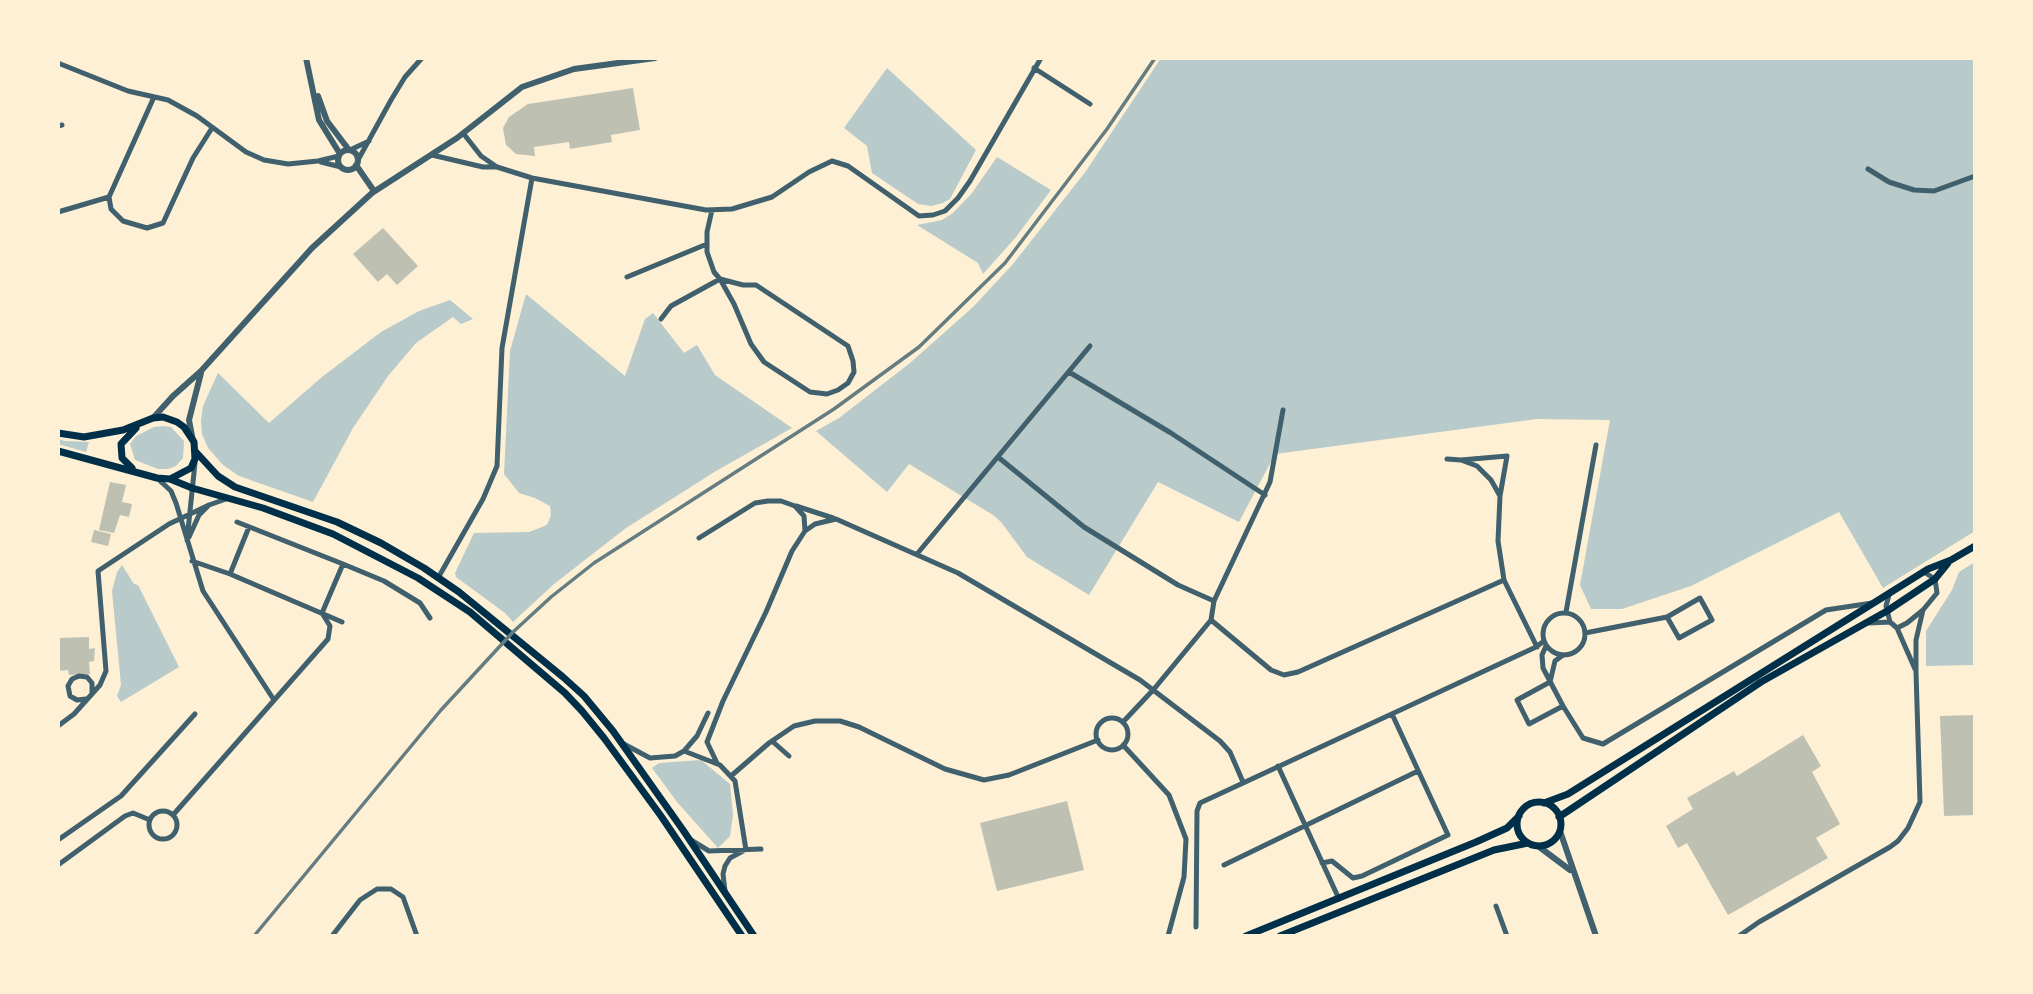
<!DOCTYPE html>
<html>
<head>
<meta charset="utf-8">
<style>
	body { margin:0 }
	#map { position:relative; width:2033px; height:994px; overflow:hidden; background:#fdf0d5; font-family:"Crimson Pro",serif }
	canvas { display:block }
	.frame { position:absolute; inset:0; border:60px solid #fdf0d5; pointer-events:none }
</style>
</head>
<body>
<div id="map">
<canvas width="2033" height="994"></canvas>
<div class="frame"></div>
</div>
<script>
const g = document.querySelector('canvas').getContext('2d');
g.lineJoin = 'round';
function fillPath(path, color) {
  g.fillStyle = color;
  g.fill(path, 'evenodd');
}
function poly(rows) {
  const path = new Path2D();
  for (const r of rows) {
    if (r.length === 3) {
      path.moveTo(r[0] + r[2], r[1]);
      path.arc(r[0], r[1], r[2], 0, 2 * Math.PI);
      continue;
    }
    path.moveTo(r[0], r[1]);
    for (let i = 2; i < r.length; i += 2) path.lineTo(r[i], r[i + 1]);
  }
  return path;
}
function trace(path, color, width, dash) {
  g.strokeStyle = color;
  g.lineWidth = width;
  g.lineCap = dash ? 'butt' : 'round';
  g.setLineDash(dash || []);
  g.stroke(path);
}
fillPath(poly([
	[1161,58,1975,58,1975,531,1883,588,1839,512,1691,586,1622,609,1591,609,1580,585,1610,420,1537,419,1275,454,1239,522,1158,482,1089,595,1027,557,1001,522,993,515,909,464,887,492,816,431,839,418,910,363,973,307,1013,264,1086,171],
	[887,68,976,150,950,199,943,203,931,206,918,204,872,173,867,146,844,128],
	[997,157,1051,190,1016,237,983,274,978,263,917,225,942,220,953,213,972,193],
	[526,294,625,376,645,319,653,313,684,353,697,345,715,375,792,428,716,471,626,528,554,584,513,622,505,613,456,577,455,573,474,533,529,532,547,525,551,515,550,506,535,498,519,493,504,474,510,351],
	[450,300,473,319,461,324,453,317,416,343,388,376,353,428,313,502,239,476,223,465,208,448,202,434,201,421,203,406,218,373,269,423,322,377,381,332,419,311],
	[163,426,171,427,184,441,183,458,176,466,168,469,158,469,135,460,130,444,136,436,154,427],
	[58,439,65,441,89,442,86,452,58,444],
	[1975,562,1975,665,1926,666,1926,631,1952,590,1959,572],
	[122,565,134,584,138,585,179,667,121,702,117,696,121,685,112,591,117,572],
	[701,760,730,784,733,815,730,836,718,848,677,802,652,768,659,763]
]), '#b9caca');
fillPath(poly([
	[633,88,640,130,611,135,612,142,570,149,569,142,534,147,535,156,516,154,506,145,503,128,509,117,528,104],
	[383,228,418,266,397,285,387,274,378,282,353,254],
	[110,482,126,485,122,502,132,504,129,517,120,515,114,533,99,530],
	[94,530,111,534,108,546,91,542],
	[89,637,89,649,95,648,94,661,89,662,90,674,69,675,68,670,58,671,58,638],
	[1975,715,1975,815,1944,816,1940,716],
	[1803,735,1821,766,1812,772,1840,824,1816,838,1828,858,1728,915,1687,843,1678,848,1666,826,1693,809,1687,798,1734,771,1737,776],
	[1067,801,1084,870,997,891,980,823]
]), '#bec0b2');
trace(poly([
	[58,63,128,91,168,100,197,116,246,152,264,160,288,164,318,161,339,156],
	[1034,68,1090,104],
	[154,97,109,197,111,209,123,221,147,228,163,223,193,158,212,128],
	[58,126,62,125],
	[463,133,481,156,497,167],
	[350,150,369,141],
	[432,155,483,167,497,167,532,178,706,210,732,209,772,197,809,172,832,161,848,166,919,216,933,215,945,211,958,198,970,181,1041,58],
	[358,160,391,100,405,77,422,58],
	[321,162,341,167],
	[1868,169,1889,182,1914,190,1934,191,1975,176],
	[58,212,109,197],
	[627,277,707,244],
	[661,319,671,306,720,279,743,285,756,285,848,346,853,361,854,372,848,383,838,390,827,394,810,392,764,362,751,344,734,304,720,279,714,272,707,252,707,232,712,210],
	[1069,372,1171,433,1265,495],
	[998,457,1084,527,1178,585,1214,601],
	[1447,459,1461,460,1477,466,1491,480,1500,496,1507,456,1461,460],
	[157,478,171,491,176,503,203,591,274,700],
	[1500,496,1498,541,1504,580],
	[796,506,833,518],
	[237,522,343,564],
	[189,537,199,515,209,505,226,499],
	[699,538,755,503,768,501,781,501,795,506,804,516,805,531],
	[187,540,195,463],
	[917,554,1090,346],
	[192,561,230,574,342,622],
	[230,574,249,527],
	[438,578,483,499,497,466,502,348,532,178],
	[1889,595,1886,606,1890,622],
	[1566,612,1596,445],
	[1564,634,21],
	[1211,620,1271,670,1284,675,1298,672,1504,580,1537,647],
	[1211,620,1214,601,1270,482,1283,410],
	[1869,623,1890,622,1897,628,1915,669],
	[1897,628,1907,623,1923,610,1937,593,1935,579,1924,572],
	[1585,633,1667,617,1700,598,1712,620,1679,638,1667,617],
	[1546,646,1542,655,1543,668,1563,706,1583,738,1603,744,1826,610,1872,603],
	[1550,682,1517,700,1529,724,1563,706],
	[1550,682,1555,661,1563,655],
	[86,699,77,700,70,696,68,686,72,679,79,676,87,677,92,683,92,693],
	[1112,734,16],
	[1123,722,1154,689,1211,620],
	[58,726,74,714,100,685,106,671,98,571,169,524,209,505],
	[772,741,789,756],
	[622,743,650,758,675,756,684,751,697,736,708,713],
	[1123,745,1169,795,1186,839,1184,877,1168,936],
	[684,751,720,765,735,781,746,850],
	[717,763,707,742,723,701,766,612,792,551,805,531,815,524,836,519,958,573,1140,680,1220,741,1230,752,1243,782],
	[1278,766,1339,899],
	[731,776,769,743,794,726,815,721,840,721,859,727,945,769,984,780,1009,775,1098,740],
	[163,825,14],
	[173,815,328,639,330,626,322,613,343,564,384,581,420,603,430,618],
	[58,840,121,796,195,714],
	[691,840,709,851,761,849],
	[1322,863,1332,861,1353,878,1362,876,1448,835,1392,714],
	[58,865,125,816,133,813,150,820],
	[1224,865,1418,771],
	[725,891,723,874,725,866,730,858,743,851],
	[1496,906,1507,936],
	[1196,927,1197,811,1200,803,1536,647,1544,641],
	[332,936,360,900,377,889,391,889,403,897,417,936],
	[1739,936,1759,922,1890,847,1898,841,1908,828,1920,802,1916,672,1916,640,1923,610]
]), '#3f606c', 5);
trace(poly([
	[306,58,319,120,340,154],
	[318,96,327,121,349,150],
	[348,160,10],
	[356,165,374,191],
	[153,418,173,396,201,371,312,248,372,193,457,138,522,87,574,69,655,58],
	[193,441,189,420,201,373],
	[1560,831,1596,936],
	[1538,846,1570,870]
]), '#3f606c', 6);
trace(poly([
	[58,433,84,437,123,430,153,418,163,417,177,422,184,427,194,442,195,459,191,468,170,479],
	[58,451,157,478,170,479,192,488,263,508,333,534,418,578,470,612,565,693,582,711,604,738,661,816,742,936],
	[195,451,218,476,235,487,337,522,381,543,424,568,459,592,563,677,584,696,613,731,683,830,754,936],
	[132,468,122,458,121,444,136,428],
	[1539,824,22],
	[1544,803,1568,794,1928,569,1951,560,1975,546],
	[1559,817,1761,682,1887,611,1935,579,1948,563],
	[1246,936,1476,842,1507,828,1519,816],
	[1280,936,1494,850,1528,843]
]), '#003049', 7);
trace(poly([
	[254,936,441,710,513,632,551,597,594,563,834,409,919,347,1005,263,1107,129,1155,58]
]), '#657d81', 3.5);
</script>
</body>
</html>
